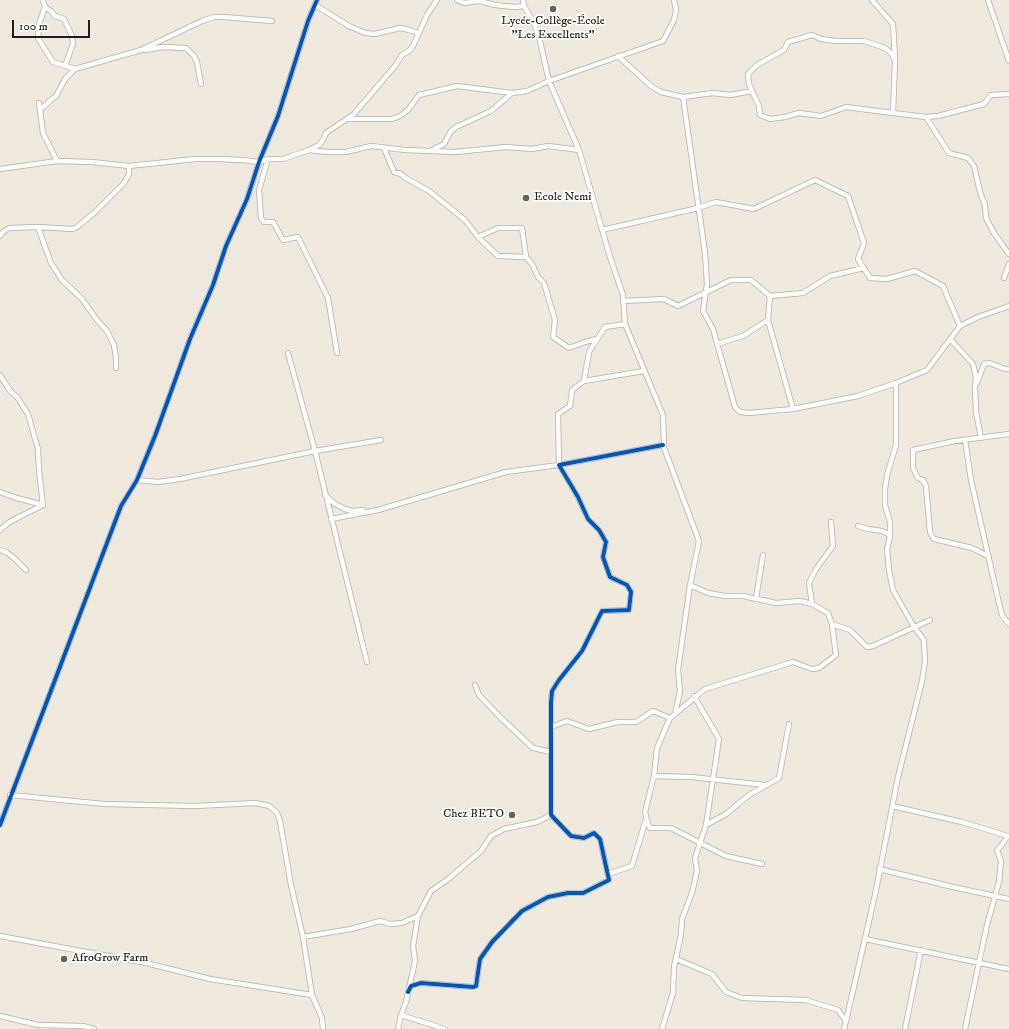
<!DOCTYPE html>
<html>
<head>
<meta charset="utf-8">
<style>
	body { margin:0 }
	#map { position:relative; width:1009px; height:1029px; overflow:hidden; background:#f0e9de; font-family:"IM FELL DW Pica",serif }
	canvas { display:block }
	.scale { position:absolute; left:12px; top:20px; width:78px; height:18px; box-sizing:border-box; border:2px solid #1c1c1c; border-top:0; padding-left:5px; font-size:12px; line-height:14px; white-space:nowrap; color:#1c1c1c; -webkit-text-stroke:3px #fdfcf7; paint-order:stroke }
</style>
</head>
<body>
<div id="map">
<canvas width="1009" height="1029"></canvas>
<div class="scale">100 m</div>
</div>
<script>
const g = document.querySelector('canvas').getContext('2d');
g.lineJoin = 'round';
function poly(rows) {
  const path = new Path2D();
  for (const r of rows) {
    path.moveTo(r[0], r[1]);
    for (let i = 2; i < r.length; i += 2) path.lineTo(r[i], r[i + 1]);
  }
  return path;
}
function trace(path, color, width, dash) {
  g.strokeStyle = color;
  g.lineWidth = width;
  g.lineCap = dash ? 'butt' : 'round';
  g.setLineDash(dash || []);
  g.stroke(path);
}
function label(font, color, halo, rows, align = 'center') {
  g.font = font + ' "IM FELL DW Pica",serif';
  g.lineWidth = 3.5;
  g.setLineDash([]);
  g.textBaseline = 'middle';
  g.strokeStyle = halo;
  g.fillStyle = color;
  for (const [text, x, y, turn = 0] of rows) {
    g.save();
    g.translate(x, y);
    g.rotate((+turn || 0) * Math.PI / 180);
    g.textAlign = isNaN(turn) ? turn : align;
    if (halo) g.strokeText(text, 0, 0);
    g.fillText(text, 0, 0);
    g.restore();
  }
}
const street = poly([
	[43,0,45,7,39,24,38,38,53,62,75,69],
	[457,0,464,3,480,1,495,5,514,7,524,6],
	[523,0,524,6,533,21,539,37,549,81,579,150,610,257,623,295,625,324,663,415,664,444,663,445,699,541,690,585,678,670,680,691,675,714],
	[872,0,893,24,895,58],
	[988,0,1009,61],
	[315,5,349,26,365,33,375,34,400,28,409,30,418,33],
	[45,7,51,11,55,16,64,19,72,36,73,44,65,66],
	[145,50,163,47,186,48,194,56,197,62,201,84],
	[618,56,651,86,661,92,683,97,713,93,730,95,752,91,759,106,760,115,770,119,785,117,799,113,821,116,846,107,893,113],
	[752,91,749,84,748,74,757,65,784,50,788,42,812,35,821,39,836,41,864,41,885,48,892,54,895,61,893,113,926,117,938,116,984,104,991,95,1009,94],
	[683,97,705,253,707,284,703,311,713,329,735,407,740,412,749,413,793,409,858,396,896,383,927,370,960,326,978,317,1009,306],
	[39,103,40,110,52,99,56,96,65,79,75,69,141,50,202,21,214,17,224,17,272,21],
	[40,110,43,133,57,161],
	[926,117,949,153,968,158,974,166,980,192,985,205,986,218,994,233,1009,254],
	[349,119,392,119,400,116,408,110,419,95,457,86,512,93,527,91,549,81,663,41,674,20,676,10,674,0],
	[384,148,394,172,401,174,404,177,429,191,465,220,478,237,498,256,526,257,522,228,498,228,478,237],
	[309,150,328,152,346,152,371,146,405,150,455,152,506,147,532,149,548,146,579,150],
	[432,150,444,144,451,131,456,127,491,111,512,93],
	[268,159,259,190,261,218,264,222,273,222,283,240,298,237,328,298,337,353],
	[0,169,57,161,92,162,129,166,195,159,218,159,242,160,259,162,268,159,283,159,309,150,319,145,323,140,326,133,354,114,395,66,402,55,409,51,413,46,427,15,437,0],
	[38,227,51,263,62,280,82,299,97,320,107,331,114,345,116,358,116,368],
	[602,230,698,208,716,202,754,209,815,180,848,196,864,243,858,259,870,278,887,279,915,271,943,286,960,326],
	[0,236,3,232,9,228,38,227,73,229,77,227,94,213,124,183,129,174,129,166],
	[526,257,532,264,538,277,544,283,555,320,553,337,569,348,585,342,597,339],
	[1004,278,1009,264],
	[623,301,664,299,678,306,731,280,751,280,770,296,803,293,830,276,864,268],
	[768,320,793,409],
	[950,339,973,364,976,377,975,387,976,412,981,438],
	[717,344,743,336,768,320,770,296],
	[288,353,315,451,381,440],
	[0,375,10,391,17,397,28,414,38,449,39,471,43,505],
	[584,381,589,352,605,327,625,324],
	[977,383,984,364,989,363,1005,369,1009,369],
	[965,440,971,480,999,603,1002,615,1009,624],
	[137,480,158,482,180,479,315,451,367,662],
	[0,492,17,498,43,505,21,516,8,523,0,530],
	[325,495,335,504,345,509,352,511,363,510],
	[331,519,378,510,506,472,559,465,558,414,570,406,572,390,584,381,644,371],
	[890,537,890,522,885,505,885,489,887,475,896,445,896,383],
	[0,550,6,552,14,558,26,570],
	[988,556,972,548,934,539,930,532,926,486,923,480,918,478,913,468,913,450,955,441,1009,434],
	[690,585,708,593,725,596,743,596,776,603,800,601,812,604,828,613,832,624,836,655,819,668,812,669,793,662,705,689,670,718,657,748,654,776,645,812,648,824,650,828,671,828,726,856,762,864],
	[756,598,763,555],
	[812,604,809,583,816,569,833,546,831,522],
	[832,624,850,630,867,647,873,646,930,620],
	[475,685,479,695,501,718,533,748,551,752],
	[694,696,719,739,706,825],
	[551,727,567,721,589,729,618,722,636,722,653,711,670,718],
	[654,776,691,777,765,785],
	[10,795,104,804,194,806,256,803,269,806,277,813,280,821,291,885,303,937,312,995,322,1018,323,1029],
	[892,806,962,822,1008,836,1001,846,997,850,1001,861,999,882,987,925,965,1029],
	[0,825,121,506,137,480,155,436,190,339,213,285,226,246,247,199,259,162,278,116,308,21,317,0],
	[879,869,953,887,1009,899],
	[608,874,632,866,646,819],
	[0,936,146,963,210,979,312,995],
	[303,937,351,929,380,921,390,924,402,923,418,916,431,891,447,880,481,851,491,836,504,829,537,822,551,815],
	[865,939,1009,969],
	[676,959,712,974,726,992,742,998,806,1000,838,1010,846,1021,844,1029],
	[408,992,411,986,421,983,473,987,476,986,480,959,492,942,522,911,548,897,568,893,583,893,609,880,600,839,594,833,584,838,571,836,551,815,551,703,552,691,559,680,582,651,602,611,629,610,631,592,627,585,610,577,603,557,606,542,599,530,588,519,578,497,559,465,663,445],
	[401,1015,445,1029],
	[0,1016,38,1025,83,1026,94,1029],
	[846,1021,875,895,898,777,922,681,925,662,924,640,914,627,893,590,889,570,887,549,890,537,888,534,882,531,868,529,858,526],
	[398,1029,401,1015,406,1002,415,961,413,946,418,916],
	[662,1029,673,993,674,967,681,935,682,919,692,893,697,871,695,858,706,825,726,814,749,795,779,778,789,724],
	[905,1029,921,950]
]);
trace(street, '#b5b0aa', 6);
trace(street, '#fdfcfa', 4.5);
trace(poly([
	[0,825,121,506,137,480,155,436,190,339,213,285,226,246,247,199,259,162,278,116,308,21,317,0],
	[408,992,411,986,421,983,473,987,476,986,480,959,492,942,522,911,548,897,568,893,583,893,609,880,600,839,594,833,584,838,571,836,551,815,551,703,552,691,559,680,582,651,602,611,629,610,631,592,627,585,610,577,603,557,606,542,599,530,588,519,578,497,559,465,663,445]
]), '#0057b8', 4);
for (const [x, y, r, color] of [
	[553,9,4,"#666460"],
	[526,198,4,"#666460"],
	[512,815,4,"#666460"],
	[64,959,4,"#666460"]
]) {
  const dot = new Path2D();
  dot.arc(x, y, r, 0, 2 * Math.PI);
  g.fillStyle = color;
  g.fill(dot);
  trace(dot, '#fdfcf7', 1.5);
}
label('12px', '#1c1c1c', '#fdfcf7', [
	["Lycée-Collège-École",553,22,"center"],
	["\"Les Excellents\"",553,36,"center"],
	["Ecole Nemi",534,198],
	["Chez BETO",504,815,"right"],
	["AfroGrow Farm",72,959]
], 'left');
</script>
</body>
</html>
